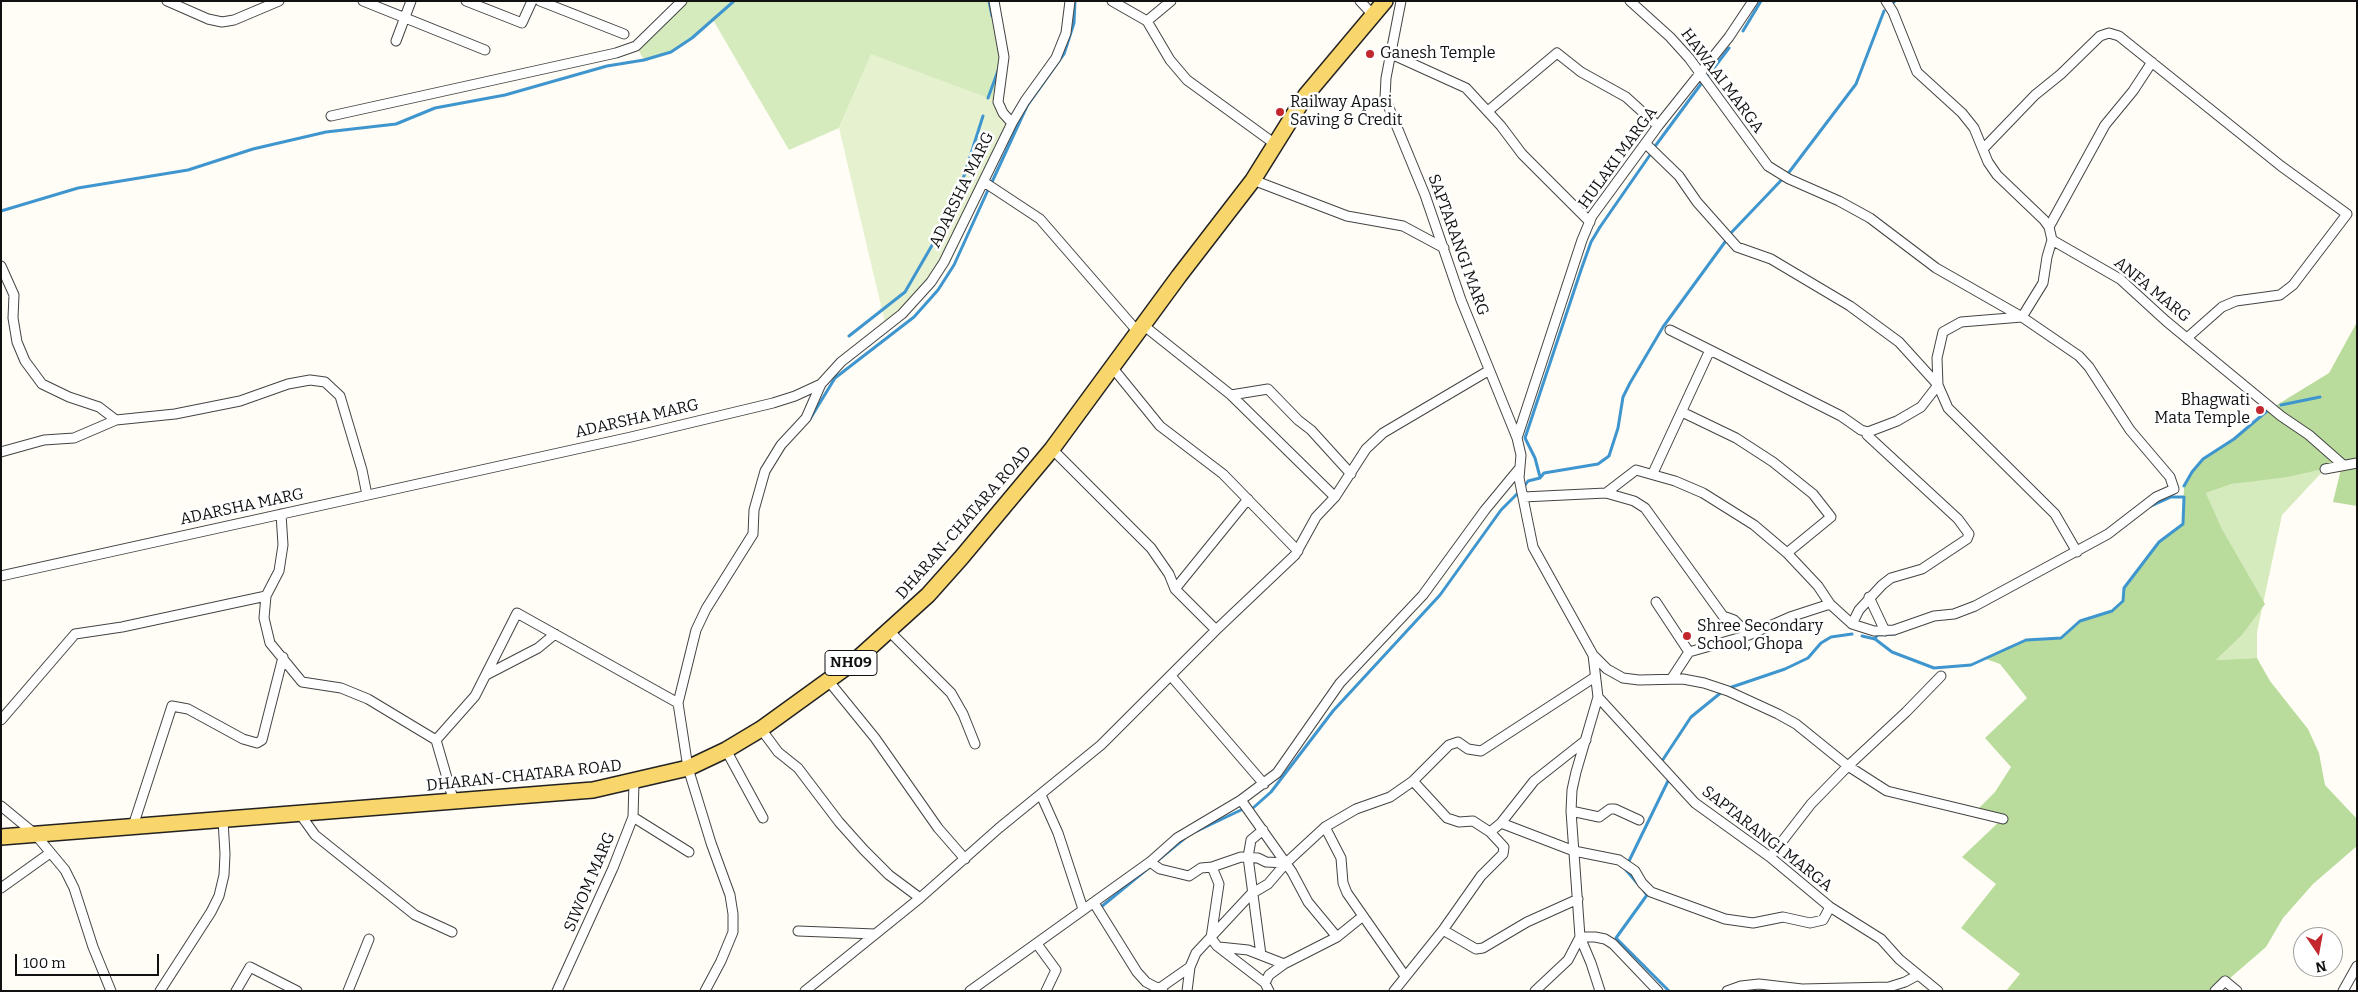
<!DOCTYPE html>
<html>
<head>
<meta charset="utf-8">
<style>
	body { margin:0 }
	#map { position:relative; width:2358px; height:992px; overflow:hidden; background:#fffdf5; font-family:Bitter,serif }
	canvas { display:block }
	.frame { position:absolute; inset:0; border:2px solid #111; pointer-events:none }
	.north { position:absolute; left:2293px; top:927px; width:50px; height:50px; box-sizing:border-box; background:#fff; border:1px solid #a0a0a0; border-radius:50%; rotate:168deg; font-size:14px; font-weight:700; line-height:20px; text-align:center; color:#111 }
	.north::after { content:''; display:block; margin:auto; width:18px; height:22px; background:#c4262e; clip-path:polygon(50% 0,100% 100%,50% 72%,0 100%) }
	.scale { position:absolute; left:15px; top:954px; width:144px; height:22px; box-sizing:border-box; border:2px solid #111; border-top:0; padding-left:6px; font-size:15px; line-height:18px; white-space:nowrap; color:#111; -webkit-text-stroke:4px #fff; paint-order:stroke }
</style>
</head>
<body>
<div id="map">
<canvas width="2358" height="992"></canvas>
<div class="frame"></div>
<div class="north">N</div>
<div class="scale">100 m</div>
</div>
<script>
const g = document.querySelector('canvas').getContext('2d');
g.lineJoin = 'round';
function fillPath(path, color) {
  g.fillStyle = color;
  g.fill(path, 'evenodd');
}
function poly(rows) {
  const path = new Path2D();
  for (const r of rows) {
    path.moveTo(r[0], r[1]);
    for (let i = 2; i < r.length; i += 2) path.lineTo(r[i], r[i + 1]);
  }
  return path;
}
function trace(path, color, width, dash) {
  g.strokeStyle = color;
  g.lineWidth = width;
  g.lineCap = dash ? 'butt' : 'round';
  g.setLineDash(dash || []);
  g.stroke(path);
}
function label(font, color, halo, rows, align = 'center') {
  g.font = font + ' Bitter,serif';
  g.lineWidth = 5;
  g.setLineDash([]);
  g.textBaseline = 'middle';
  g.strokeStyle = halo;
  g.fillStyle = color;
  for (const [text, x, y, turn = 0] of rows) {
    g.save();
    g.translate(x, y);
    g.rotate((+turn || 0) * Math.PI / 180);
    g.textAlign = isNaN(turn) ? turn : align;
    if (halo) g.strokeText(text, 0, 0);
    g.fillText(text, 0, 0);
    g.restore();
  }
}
fillPath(poly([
	[682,1,994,1,1004,57,998,102,871,55,839,128,789,150,713,20,671,52,644,60,636,46],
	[2325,469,2282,515,2257,632,2257,658,2216,660,2241,636,2223,531,2206,493,2232,484]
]), '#d5ebbd');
fillPath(poly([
	[2357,322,2357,506,2333,502,2342,465,2287,477,2232,484,2206,493,2223,531,2265,604,2241,636,2216,660,2257,658,2270,681,2308,729,2319,753,2325,785,2357,819,2357,846,2313,884,2283,918,2266,947,2215,991,2006,991,2020,974,1961,928,1996,884,1962,857,2002,819,1976,811,1995,792,2011,767,1985,738,2027,698,2000,664,1986,659,2007,647,2026,640,2061,638,2080,621,2112,611,2123,601,2124,588,2159,542,2183,524,2184,486,2192,472,2203,459,2234,439,2267,411,2329,373]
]), '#b9dc9c');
fillPath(poly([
	[871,54,998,102,1012,123,944,262,886,327,839,128]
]), '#e6f2cf');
trace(poly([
	[989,1,992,16],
	[1894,2,1895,1],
	[1743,31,1761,1],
	[1707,77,1729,48],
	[988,98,999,68],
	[1656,145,1701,84],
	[992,182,1027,106,1064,54,1074,23,1075,1],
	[1,211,78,188,188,170,253,149,326,132,396,124,435,108,505,95,607,66,644,60,671,52,692,38,734,1],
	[1730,234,1790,171,1856,84,1884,11],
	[849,336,905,292,949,216,962,182,983,116],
	[2281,405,2320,397],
	[810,419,835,378,914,317,938,290,954,265,988,190],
	[1540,477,1535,458,1525,438,1581,270,1591,242,1600,227,1652,152],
	[2184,486,2192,472,2203,459,2234,439,2267,411],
	[1523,488,1528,481,1540,478,1544,473,1598,464,1609,456,1618,428,1623,397,1630,383,1663,327,1725,242],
	[1862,636,1875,639,1892,652,1934,668,1971,665,2026,640,2061,638,2080,621,2112,611,2123,601,2124,588,2159,542,2183,524,2184,497,2171,497,2149,507],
	[1875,639,1877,635,1895,634],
	[1729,688,1785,669,1808,658,1821,643,1831,637,1852,634],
	[1662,761,1691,717,1723,691],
	[1253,808,1271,792,1333,711,1440,595,1501,510,1519,492],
	[1197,831,1243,809],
	[1629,861,1668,781],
	[1626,870,1638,884],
	[1644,891,1647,895,1616,938,1669,991],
	[1101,907,1185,838]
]), '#3f96cf', 3);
const minor = poly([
	[167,1,208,19,222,22,234,20,279,1],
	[363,1,485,50],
	[466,1,522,23,532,1],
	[540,1,624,34],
	[994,1,1004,57,998,102,1003,113,1012,123],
	[1112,1,1147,21,1170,60,1187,80,1275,144],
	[1360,1,1373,15],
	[1401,1,1386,78,1385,98,1425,195,1461,300,1517,438,1521,455,1519,478,1533,547,1593,655,1598,697,1695,803,1770,857,1830,907,1881,939,1899,959,1938,991],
	[1886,1,1893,12,1917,72,1962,113,1974,128,1988,162,1997,175,2044,220,2049,227,2052,240,2120,279,2166,321,2281,416,2309,435,2342,464],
	[1147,21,1171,1],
	[396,41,411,1],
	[1391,54,1466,88,1501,126,1522,154,1590,222],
	[1488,111,1557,53,1581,72,1626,97,1658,126],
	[331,116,616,53,636,46,682,1],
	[1646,144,1679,176,1697,202,1737,247,1771,259,1850,306,1899,342,1938,385],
	[1983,149,2035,95,2061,74,2100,36,2109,33,2119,36,2281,166,2347,214,2293,285,2280,295,2236,301,2222,307,2187,338],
	[1253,180,1347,216,1403,226,1444,248],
	[984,182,1040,219,1138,332],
	[2049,227,2105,125,2133,91,2152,62],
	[1,266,14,295,13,318,17,342,25,361,42,384,69,397,99,407,116,420],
	[2022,317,1961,322,1943,332,1937,358,1938,385,1948,408,2055,514,2077,552],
	[2022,317,2043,283,2047,257,2052,240],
	[1143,325,1231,395,1268,389,1298,420,1311,430,1351,474],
	[1670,330,1710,350],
	[1112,367,1160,426,1223,474,1298,551],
	[1231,395,1335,497],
	[1682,412,1736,438,1773,462,1813,494,1831,517,1787,553],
	[1517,438,1582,240,1592,216,1658,126,1729,37,1753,1],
	[1052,449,1151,548,1169,574,1175,589,1216,630],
	[1,452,44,440,74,438,116,420,175,414,240,401,288,384,310,380,325,382,340,396,362,470,367,495],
	[2325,469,2357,463],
	[1653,473,1710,350,1841,416,1861,430,1868,432,1897,421,1921,407,1938,385],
	[1606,493,1634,501,1645,508,1723,616,1734,620,1749,635],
	[1523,497,1606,493,1636,470,1675,481,1703,493,1754,525,1787,553,1818,586,1830,604,1852,624,1874,631,1894,630,1934,616,1954,614,1975,606,2108,534,2156,497,2174,489,2170,477,2130,430,2089,367,2079,356,2022,317,1936,268,1870,218,1839,201,1789,179,1768,166,1689,58,1670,37,1630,1],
	[281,514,283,545,279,571,266,596,264,618,270,643,302,682,341,688,368,699,436,740,475,696,517,613,678,703],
	[1,576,631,437,773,403,795,396,821,384,841,362,902,314,931,282,944,262,1012,123,1025,101,1056,58,1066,33,1070,1],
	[1175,589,1248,499],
	[1869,597,1885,631],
	[1656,602,1689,652,1749,635,1790,617,1830,604],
	[1852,624,1859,610,1882,585,1891,578,1922,569,1967,539,1969,534,1958,519,1867,435,1868,432],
	[889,631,951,693,963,714,975,744],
	[1593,655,1607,669,1623,678,1639,680,1683,679,1704,683,1728,691,1778,714,1796,724,1848,766,1887,791,2003,819],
	[486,675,538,648,555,634],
	[1171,676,1264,784],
	[1672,678,1689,652],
	[827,679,875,738,938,828,965,859],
	[1598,697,1576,772,1572,790,1571,811,1580,937,1591,963,1600,991],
	[1,720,75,634,122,627,266,596],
	[761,729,778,752,798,768,839,822,864,850,889,875,920,898],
	[436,740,454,802],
	[726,750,763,818],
	[1041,795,1058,833,1083,909],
	[1241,800,1292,872,1308,902,1337,937],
	[1,806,35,834,65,870,74,888,93,947,111,991],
	[1571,811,1599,817,1610,809,1615,809,1639,820],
	[300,814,315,835,415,915,452,932],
	[633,817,689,852],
	[1501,823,1574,851,1619,860,1635,871,1642,883,1651,892,1725,919,1753,923,1783,917,1810,923,1823,920,1830,907],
	[133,826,172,706,188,709,243,739,257,743,262,740,283,657],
	[1325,827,1341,858,1343,883,1347,893,1405,976],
	[1490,832,1501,823,1534,781,1586,740],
	[1770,857,1811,804,1848,766,1906,712,1941,676],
	[1150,862,1160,869,1189,876,1201,868,1212,867,1219,884,1211,938,1217,946,1265,983],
	[1212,867,1241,857,1258,858,1266,862,1286,863],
	[1,888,50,853],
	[1094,903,1137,972,1146,982,1163,991],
	[1443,930,1476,949,1483,948,1527,922,1578,899],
	[798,931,875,934],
	[1037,944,1056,970,1046,991],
	[1219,947,1248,950,1284,964],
	[1261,955,1248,857,1251,840,1263,830],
	[1160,988,1190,967],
	[160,991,211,912,219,896,224,875,225,854,223,820],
	[236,991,250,967,297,991],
	[348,991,369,939],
	[557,991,613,868,633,817,634,782],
	[705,991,721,961,733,932,733,914,730,895,711,843,688,768,678,703,696,630,706,609,753,534,754,510,765,471,781,445,806,418,821,384],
	[805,991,920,898,999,828,1101,745,1216,630,1295,555,1316,517,1335,497,1366,449,1383,433,1488,371],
	[970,991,1150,862,1177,838,1241,800,1277,773,1340,683,1423,595,1485,510,1518,470],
	[1187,991,1190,967,1196,953,1251,894,1268,884,1286,863,1325,827,1356,809,1390,797,1413,781,1449,745,1458,742,1468,749,1481,751,1595,677],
	[1269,991,1265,983,1269,975,1284,964,1337,937,1363,916],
	[1394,991,1443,930,1481,876,1503,854,1504,847,1490,832,1473,821,1459,822,1447,818,1413,781],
	[1535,991,1568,960,1580,937,1595,937,1605,939,1613,944,1658,991],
	[1727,991,1741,986,1759,984,1802,989,1889,987,1905,982,1918,975],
	[2215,991,2225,981,2237,991],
	[2343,991,2357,966]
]);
const primary = poly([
	[1,837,593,790,688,768,726,750,761,729,855,661,928,595,961,558,1052,449,1179,276,1253,180,1306,95,1385,1]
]);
trace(minor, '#444', 11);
trace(primary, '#222', 18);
trace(minor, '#fff', 9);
trace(primary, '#f9d66b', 15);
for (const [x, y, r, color] of [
	[1370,54,5,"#c4262e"],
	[1280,112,5,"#c4262e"],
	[2260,410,5,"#c4262e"],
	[1687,636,5,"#c4262e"]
]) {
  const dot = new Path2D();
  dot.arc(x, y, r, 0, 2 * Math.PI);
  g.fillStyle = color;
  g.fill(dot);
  trace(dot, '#fff', 2);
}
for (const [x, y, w] of [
	[851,663,52]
]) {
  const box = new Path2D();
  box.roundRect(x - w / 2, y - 12.5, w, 25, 4);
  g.fillStyle = '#fff';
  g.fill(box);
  trace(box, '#111', 1);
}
label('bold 15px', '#111', null, [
	["NH09",851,663]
]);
label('16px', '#111', '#fff', [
	["Ganesh Temple",1380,54],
	["Railway Apasi",1290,103],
	["Saving & Credit",1290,121],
	["Bhagwati",2250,401,"right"],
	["Mata Temple",2250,419,"right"],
	["Shree Secondary",1697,627],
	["School, Ghopa",1697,645]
], 'left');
label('16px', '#111', '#fff', [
	["HAWAAI MARGA",1722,81,53],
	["HULAKI MARGA",1618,158,-54],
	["ADARSHA MARG",962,190,-64],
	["SAPTARANGI MARG",1458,245,70],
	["ANFA MARG",2152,290,39],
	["ADARSHA MARG",637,419,-13],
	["ADARSHA MARG",242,507,-12],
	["DHARAN-CHATARA ROAD",964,523,-49],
	["DHARAN-CHATARA ROAD",524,776,-6],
	["SAPTARANGI MARGA",1767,839,38],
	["SIWOM MARG",590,882,-67]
]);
</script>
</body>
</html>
